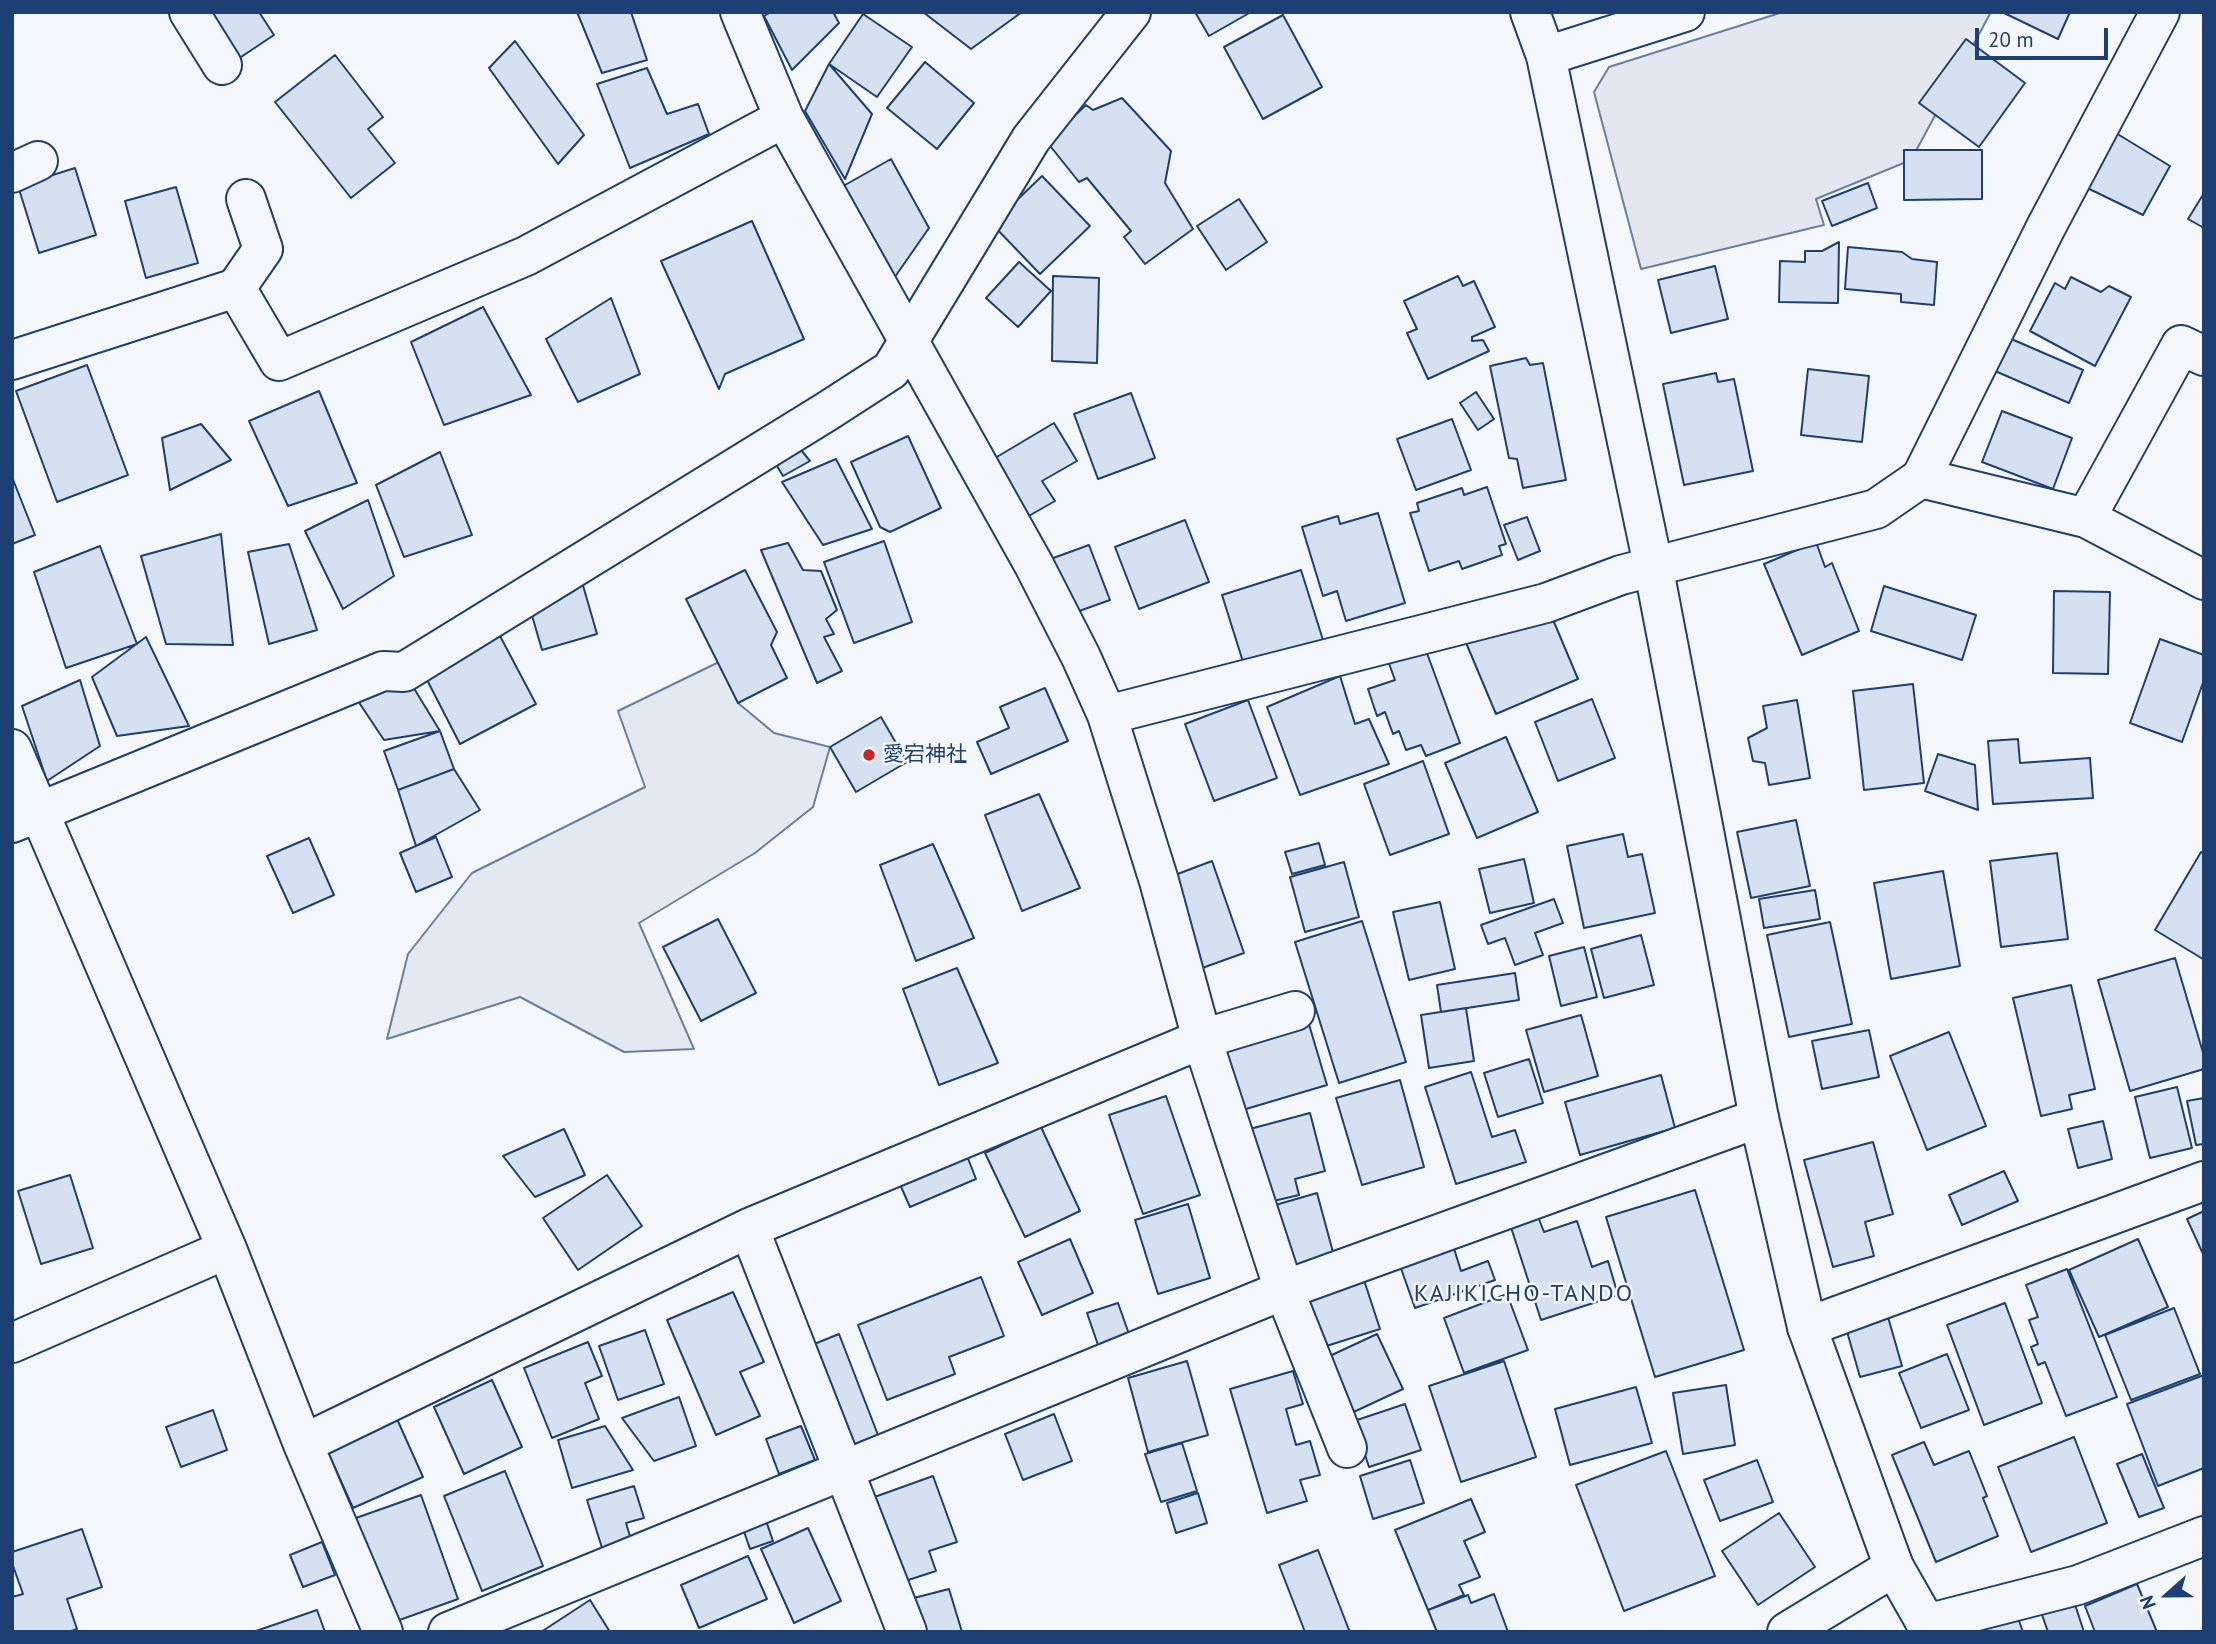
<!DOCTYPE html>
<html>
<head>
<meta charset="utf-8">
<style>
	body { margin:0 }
	#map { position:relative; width:2216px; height:1644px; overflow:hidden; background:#f4f7fb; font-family:"PT Sans",sans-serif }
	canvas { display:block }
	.frame { position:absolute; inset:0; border:14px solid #1d3f73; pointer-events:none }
	.north { position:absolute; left:2132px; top:1560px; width:70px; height:70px; -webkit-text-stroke:5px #f4f7fb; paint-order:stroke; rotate:249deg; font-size:19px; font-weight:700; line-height:28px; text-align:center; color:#1d3f73 }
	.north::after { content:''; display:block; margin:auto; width:24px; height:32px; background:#1d3f73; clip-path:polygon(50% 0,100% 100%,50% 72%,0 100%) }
	.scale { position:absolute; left:1975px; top:28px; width:133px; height:32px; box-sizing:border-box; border:4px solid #1d3f73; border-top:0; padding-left:9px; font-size:21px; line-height:24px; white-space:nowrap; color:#1d3f73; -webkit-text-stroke:5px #f4f7fb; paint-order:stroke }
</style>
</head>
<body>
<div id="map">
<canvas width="2216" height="1644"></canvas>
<div class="frame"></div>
<div class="north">N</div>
<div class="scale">20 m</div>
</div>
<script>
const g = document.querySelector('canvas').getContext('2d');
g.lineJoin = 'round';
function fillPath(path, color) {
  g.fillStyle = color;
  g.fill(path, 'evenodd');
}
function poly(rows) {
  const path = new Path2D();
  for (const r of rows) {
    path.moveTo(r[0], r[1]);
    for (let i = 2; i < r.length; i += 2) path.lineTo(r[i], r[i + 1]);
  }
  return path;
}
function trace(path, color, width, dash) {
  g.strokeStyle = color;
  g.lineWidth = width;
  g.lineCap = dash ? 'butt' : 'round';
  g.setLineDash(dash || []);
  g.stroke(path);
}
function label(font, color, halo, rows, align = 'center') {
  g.font = font + ' "PT Sans","Noto Sans JP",sans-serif';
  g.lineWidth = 5;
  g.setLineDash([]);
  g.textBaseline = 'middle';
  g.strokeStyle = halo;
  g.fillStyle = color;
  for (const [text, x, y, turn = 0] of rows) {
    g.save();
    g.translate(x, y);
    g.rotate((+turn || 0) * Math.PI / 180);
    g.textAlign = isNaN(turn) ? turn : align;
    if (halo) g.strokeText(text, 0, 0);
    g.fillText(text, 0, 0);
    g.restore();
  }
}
const green = poly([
	[721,661,738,703,774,733,830,747,813,807,755,853,639,923,694,1049,624,1052,520,997,387,1039,408,954,472,873,645,787,618,711,721,661]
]);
fillPath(green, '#e3e9f0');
trace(green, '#687fa3', 2);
const parking = poly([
	[1783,12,1991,12,1911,160,1816,199,1824,225,1641,269,1594,92,1609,67,1783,12]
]);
fillPath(parking, '#e3e8f0');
trace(parking, '#687fa3', 2);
const building = poly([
	[214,12,259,12,274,35,235,61,206,18,214,12],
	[577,12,631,12,647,60,602,73,577,12],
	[771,12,833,12,839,23,792,70,764,16,771,12],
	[923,12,1022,12,971,49,923,12],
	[1195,12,1251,12,1209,36,1195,12],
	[2002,12,2070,12,2058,39,2002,12],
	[863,14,912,47,877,97,829,64,863,14],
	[1283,15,1322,87,1263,119,1224,47,1283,15],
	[1966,39,2025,83,1979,147,1919,103,1966,39],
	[515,41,584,135,558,164,489,68,515,41],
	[335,55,383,117,368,129,395,163,351,198,275,102,335,55],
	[925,62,974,103,937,149,887,108,925,62],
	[829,64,872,114,845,179,805,111,829,64],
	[647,68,667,114,698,104,709,134,630,168,597,84,647,68],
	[1122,98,1171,151,1165,183,1193,229,1145,264,1124,237,1131,231,1087,178,1079,182,1047,142,1086,105,1093,110,1122,98],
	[2106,127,2170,166,2143,215,2079,184,2106,127],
	[1904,150,1982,150,1982,199,1904,200,1904,150],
	[891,159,929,228,890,284,838,189,891,159],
	[75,168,96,235,39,253,18,186,75,168],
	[1042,176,1090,226,1040,274,992,224,1042,176],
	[1868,183,1877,208,1832,226,1822,201,1868,183],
	[176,187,198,263,146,278,125,201,176,187],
	[2204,193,2204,228,2188,219,2204,193],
	[1239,199,1267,242,1226,270,1197,226,1239,199],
	[752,221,804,339,725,374,719,389,661,261,752,221],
	[1839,242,1838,303,1779,302,1780,261,1805,262,1805,251,1822,251,1839,242],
	[1848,247,1902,252,1912,259,1937,262,1934,305,1901,302,1901,294,1845,289,1848,247],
	[1019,262,1051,291,1018,327,986,298,1019,262],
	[1715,266,1728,319,1671,333,1658,280,1715,266],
	[1053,276,1099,278,1097,363,1052,361,1053,276],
	[1458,276,1463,286,1474,281,1495,327,1472,337,1472,341,1483,340,1489,351,1428,379,1407,333,1417,329,1404,301,1458,276],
	[2071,277,2101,292,2109,286,2131,297,2095,366,2030,331,2055,283,2065,289,2071,277],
	[611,298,640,374,578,402,546,339,611,298],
	[483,307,531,395,444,425,411,342,483,307],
	[2002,335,2083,370,2069,403,1988,368,2002,335],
	[1526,358,1530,365,1543,363,1566,480,1523,488,1517,459,1509,458,1490,366,1526,358],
	[87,365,128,475,57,502,16,391,87,365],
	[1808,369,1869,376,1862,442,1801,435,1808,369],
	[1716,373,1718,382,1734,379,1753,471,1684,485,1663,384,1716,373],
	[319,391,357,483,288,506,249,421,319,391],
	[1476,392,1494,419,1478,430,1460,403,1476,392],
	[1131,393,1155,458,1098,479,1074,414,1131,393],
	[2002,411,2072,438,2053,489,1982,462,2002,411],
	[1452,419,1471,470,1416,490,1397,439,1452,419],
	[1054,423,1077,461,1042,481,1055,501,1020,521,985,464,1054,423],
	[201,424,231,460,170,490,162,438,201,424],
	[908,436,941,508,890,532,880,527,851,462,908,436],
	[797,445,810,461,783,476,771,456,797,445],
	[440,452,472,535,404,557,376,485,440,452],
	[836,459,872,529,823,545,782,482,836,459],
	[12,477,35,535,12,544,12,477],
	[1487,487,1506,544,1499,546,1502,555,1462,569,1459,561,1429,571,1410,513,1419,511,1417,503,1462,488,1464,495,1487,487],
	[368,500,394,576,343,609,305,531,368,500],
	[1378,513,1405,603,1346,621,1337,591,1323,596,1302,527,1338,516,1340,524,1378,513],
	[1527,517,1540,551,1518,560,1504,525,1527,517],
	[1185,520,1209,582,1139,609,1115,547,1185,520],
	[221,534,233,645,166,644,141,556,221,534],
	[884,541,912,622,854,643,824,562,884,541],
	[1816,542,1825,567,1832,563,1859,631,1802,655,1764,564,1816,542],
	[788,543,803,570,821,571,837,610,826,619,834,634,824,637,842,671,817,683,761,550,788,543],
	[289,544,317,630,269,644,248,552,289,544],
	[1089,545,1110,600,1054,620,1034,565,1089,545],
	[100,546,137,644,66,668,34,572,100,546],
	[745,570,777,632,771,645,787,678,738,703,686,599,745,570],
	[1301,570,1323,640,1244,665,1222,595,1301,570],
	[580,575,597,634,542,650,531,612,580,575],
	[1884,586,1976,615,1962,660,1871,631,1884,586],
	[2054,591,2110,592,2108,674,2053,673,2054,591],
	[1546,603,1578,679,1496,714,1464,638,1546,603],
	[500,636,536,704,460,744,425,676,500,636],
	[146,637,189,726,117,736,92,677,146,637],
	[2160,639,2204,655,2204,680,2182,742,2130,723,2160,639],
	[1424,645,1460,743,1426,756,1421,745,1406,750,1399,731,1393,734,1385,712,1377,716,1368,689,1395,680,1387,658,1424,645],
	[404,672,440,731,384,740,358,701,404,672],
	[1340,676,1355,724,1369,719,1389,764,1300,795,1267,707,1340,676],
	[80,680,100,746,47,781,22,706,80,680],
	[1913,684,1924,783,1864,790,1853,691,1913,684],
	[1045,688,1068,741,991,774,977,742,1009,728,1000,707,1045,688],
	[1592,699,1615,758,1558,781,1535,722,1592,699],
	[1248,700,1277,778,1214,801,1185,724,1248,700],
	[1797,700,1810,778,1769,785,1765,763,1753,761,1748,738,1767,728,1763,706,1797,700],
	[881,717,907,762,856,792,830,747,881,717],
	[440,731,454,769,398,790,384,751,440,731],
	[1506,737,1538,812,1477,838,1445,763,1506,737],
	[2018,739,2020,763,2090,758,2093,798,1993,804,1988,741,2018,739],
	[1938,754,1975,765,1978,810,1925,791,1938,754],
	[1423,761,1449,834,1390,855,1364,784,1423,761],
	[454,769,480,810,416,846,398,790,454,769],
	[1039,794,1080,888,1022,911,985,815,1039,794],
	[1796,820,1810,886,1751,898,1737,832,1796,820],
	[1623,834,1628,857,1642,854,1655,913,1584,928,1567,846,1623,834],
	[436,837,452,877,416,892,400,853,436,837],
	[309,838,334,895,293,913,267,856,309,838],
	[1319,843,1325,865,1292,874,1285,852,1319,843],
	[933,844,974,938,916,961,880,865,933,844],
	[2201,852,2204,854,2203,959,2155,930,2201,852],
	[2057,853,2068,939,2001,947,1990,861,2057,853],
	[1524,859,1534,903,1490,913,1479,869,1524,859],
	[1212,861,1244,953,1191,972,1159,881,1212,861],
	[1344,862,1359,917,1305,932,1290,877,1344,862],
	[1943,871,1960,966,1891,979,1874,883,1943,871],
	[1815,890,1820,919,1764,928,1759,899,1815,890],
	[1554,899,1563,923,1535,933,1543,955,1515,965,1505,938,1488,944,1481,925,1554,899],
	[1440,902,1455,969,1409,980,1393,912,1440,902],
	[718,919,756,993,701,1021,663,947,718,919],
	[1362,921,1406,1062,1339,1083,1295,942,1362,921],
	[1830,922,1852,1024,1789,1037,1767,935,1830,922],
	[1641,935,1654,985,1604,998,1591,949,1641,935],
	[1584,947,1597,997,1561,1006,1549,956,1584,947],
	[2175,958,2204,1056,2204,1069,2130,1091,2098,980,2175,958],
	[957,968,998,1063,939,1085,903,989,957,968],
	[1515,973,1519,1000,1441,1012,1437,985,1515,973],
	[2071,985,2095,1089,2069,1095,2072,1109,2041,1116,2013,998,2071,985],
	[1466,1008,1474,1061,1429,1068,1421,1015,1466,1008],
	[1581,1015,1598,1076,1544,1092,1526,1030,1581,1015],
	[1308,1021,1327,1085,1229,1114,1210,1050,1308,1021],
	[1869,1030,1879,1077,1822,1089,1812,1041,1869,1030],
	[1949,1032,1986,1126,1927,1150,1890,1056,1949,1032],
	[1529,1059,1543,1103,1498,1117,1484,1073,1529,1059],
	[1471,1072,1492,1137,1515,1130,1526,1162,1456,1184,1425,1087,1471,1072],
	[1661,1075,1675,1128,1580,1155,1565,1102,1661,1075],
	[1400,1080,1424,1167,1362,1185,1336,1098,1400,1080],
	[2177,1087,2192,1148,2150,1158,2135,1097,2177,1087],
	[1166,1096,1200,1195,1143,1214,1109,1115,1166,1096],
	[2204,1098,2204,1144,2196,1145,2187,1101,2204,1098],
	[1310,1113,1325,1171,1295,1179,1299,1195,1265,1203,1246,1130,1310,1113],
	[2103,1121,2112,1159,2078,1168,2068,1129,2103,1121],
	[1041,1127,1080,1211,1025,1237,985,1153,1041,1127],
	[564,1129,585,1175,535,1197,503,1156,564,1129],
	[1873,1142,1893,1214,1865,1222,1874,1256,1833,1267,1804,1160,1873,1142],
	[962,1143,976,1179,910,1207,894,1171,962,1143],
	[2004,1171,2018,1201,1962,1225,1949,1195,2004,1171],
	[70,1175,93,1248,41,1264,18,1191,70,1175],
	[607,1175,642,1226,578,1270,543,1218,607,1175],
	[1695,1190,1744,1350,1655,1377,1606,1217,1695,1190],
	[1317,1193,1334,1256,1283,1271,1265,1208,1317,1193],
	[1188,1204,1210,1278,1158,1294,1135,1220,1188,1204],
	[1535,1209,1544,1232,1577,1221,1592,1267,1608,1261,1618,1295,1541,1320,1508,1218,1535,1209],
	[2204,1211,2204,1256,2187,1219,2204,1211],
	[1070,1239,1093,1293,1042,1315,1018,1262,1070,1239],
	[2138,1239,2168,1307,2099,1337,2069,1270,2138,1239],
	[1452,1242,1461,1271,1488,1261,1495,1280,1415,1308,1398,1260,1452,1242],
	[2067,1269,2117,1397,2066,1416,2045,1362,2038,1365,2031,1347,2038,1344,2029,1320,2038,1317,2026,1285,2067,1269],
	[981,1277,1004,1336,949,1357,955,1374,887,1400,858,1325,981,1277],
	[1364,1280,1380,1329,1317,1349,1302,1300,1364,1280],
	[733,1292,764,1362,740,1372,760,1416,716,1435,667,1320,733,1292],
	[1507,1294,1528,1350,1464,1373,1444,1318,1507,1294],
	[1118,1303,1129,1334,1098,1345,1087,1313,1118,1303],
	[2005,1303,2042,1403,1984,1425,1947,1325,2005,1303],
	[2174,1308,2200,1374,2131,1400,2105,1335,2174,1308],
	[1888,1317,1902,1366,1860,1377,1846,1328,1888,1317],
	[645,1330,664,1384,618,1400,599,1346,645,1330],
	[839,1334,878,1435,841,1450,802,1349,839,1334],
	[1377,1334,1403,1389,1345,1416,1319,1361,1377,1334],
	[588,1342,602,1376,585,1383,599,1419,552,1438,524,1368,588,1342],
	[1947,1354,1969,1410,1921,1428,1899,1373,1947,1354],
	[1187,1361,1208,1435,1148,1452,1128,1378,1187,1361],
	[1504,1361,1536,1457,1461,1482,1429,1386,1504,1361],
	[1293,1371,1303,1404,1286,1409,1296,1445,1310,1441,1320,1475,1300,1480,1307,1501,1267,1513,1230,1389,1293,1371],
	[2204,1375,2204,1468,2158,1486,2127,1404,2204,1375],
	[492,1380,522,1447,464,1474,434,1407,492,1380],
	[1726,1385,1735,1445,1683,1454,1673,1393,1726,1385],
	[1636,1387,1652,1443,1570,1465,1555,1409,1636,1387],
	[679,1397,696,1446,654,1461,622,1418,679,1397],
	[1405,1404,1421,1450,1369,1467,1354,1421,1405,1404],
	[213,1410,227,1450,181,1467,166,1427,213,1410],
	[1054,1414,1072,1461,1023,1480,1005,1434,1054,1414],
	[397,1419,423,1477,353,1508,327,1450,397,1419],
	[605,1426,633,1470,572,1488,558,1440,605,1426],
	[801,1426,815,1460,779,1474,766,1439,801,1426],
	[2074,1437,2107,1523,2031,1552,1998,1467,2074,1437],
	[1924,1442,1934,1465,1969,1451,1987,1496,1983,1498,1998,1536,1936,1562,1892,1455,1924,1442],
	[1182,1443,1197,1491,1161,1502,1145,1454,1182,1443],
	[1666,1451,1715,1576,1624,1611,1576,1485,1666,1451],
	[2142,1454,2164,1508,2139,1517,2117,1464,2142,1454],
	[1410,1460,1424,1503,1373,1519,1360,1476,1410,1460],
	[1757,1460,1773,1502,1720,1521,1704,1480,1757,1460],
	[505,1471,543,1566,482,1591,444,1496,505,1471],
	[933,1476,957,1542,929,1551,936,1571,899,1583,869,1499,933,1476],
	[634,1486,644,1518,626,1523,632,1543,603,1551,587,1500,634,1486],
	[1198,1493,1207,1523,1176,1533,1167,1503,1198,1493],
	[421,1495,458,1599,394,1622,356,1518,421,1495],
	[1471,1499,1485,1532,1464,1541,1480,1577,1459,1585,1464,1595,1428,1610,1395,1530,1471,1499],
	[762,1509,773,1541,750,1549,739,1517,762,1509],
	[1779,1513,1815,1567,1758,1605,1722,1551,1779,1513],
	[808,1528,841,1601,794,1623,761,1549,808,1528],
	[82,1529,102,1587,67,1599,77,1629,69,1632,12,1632,12,1597,23,1594,12,1563,12,1552,82,1529],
	[322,1542,335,1575,303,1587,290,1555,322,1542],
	[1318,1550,1349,1630,1346,1632,1305,1632,1279,1565,1318,1550],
	[748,1556,767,1599,699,1628,681,1585,748,1556],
	[2137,1584,2157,1632,2095,1632,2085,1606,2137,1584],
	[949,1589,962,1632,915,1632,906,1600,949,1589],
	[2070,1589,2084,1632,2048,1632,2037,1600,2070,1589],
	[1494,1594,1508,1632,1437,1632,1428,1610,1468,1595,1471,1603,1494,1594],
	[590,1600,610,1632,541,1632,590,1600],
	[2013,1604,2023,1632,1984,1632,1979,1617,2013,1604],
	[317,1610,325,1632,257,1632,256,1631,317,1610]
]);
fillPath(building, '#d5e0f0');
trace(building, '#1d3f73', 2);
const street = poly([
	[189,12,222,65],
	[740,12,784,118,1034,565,1081,657,1107,715,1159,881,1202,1039,1284,1290,1347,1448],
	[1546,56,1685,12],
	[12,173,38,161],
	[236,288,263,249,246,199],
	[12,360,236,288,279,361,526,256,784,118],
	[1921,478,2086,518,2204,580],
	[2086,518,2181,345,2204,356],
	[1107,715,1546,603,1621,575,1876,509,1921,478,2046,227,2160,12],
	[12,749,227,1249,303,1444,383,1632],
	[12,823,383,671,404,672,826,412,891,370,1031,139,1131,12],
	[749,1228,907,1632],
	[1807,1327,2204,1181],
	[12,1343,227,1249],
	[303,1444,749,1228,1202,1039,1295,1011],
	[1926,1624,2078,1585,2204,1536],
	[448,1632,1284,1290,1759,1118],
	[1787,1632,1894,1567]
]);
const secondary = poly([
	[1530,12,1546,56,1653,565,1759,1118,1807,1327,1894,1567,1931,1632]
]);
trace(street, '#1d3f73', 42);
trace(secondary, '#1d3f73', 42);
trace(street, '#f4f7fb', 38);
trace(secondary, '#f4f7fb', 38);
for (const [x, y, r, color] of [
	[869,755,7,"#c62828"]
]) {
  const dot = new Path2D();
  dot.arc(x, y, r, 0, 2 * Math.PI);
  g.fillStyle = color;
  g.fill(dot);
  trace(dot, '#f4f7fb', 2.5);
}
label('21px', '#1d3f73', '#f4f7fb', [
	["愛宕神社",883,755]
], 'left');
g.letterSpacing = '2px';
label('24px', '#1d3f73', '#f4f7fb', [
	["KAJIKICHO-TANDO",1524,1294]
]);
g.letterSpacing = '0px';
</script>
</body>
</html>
